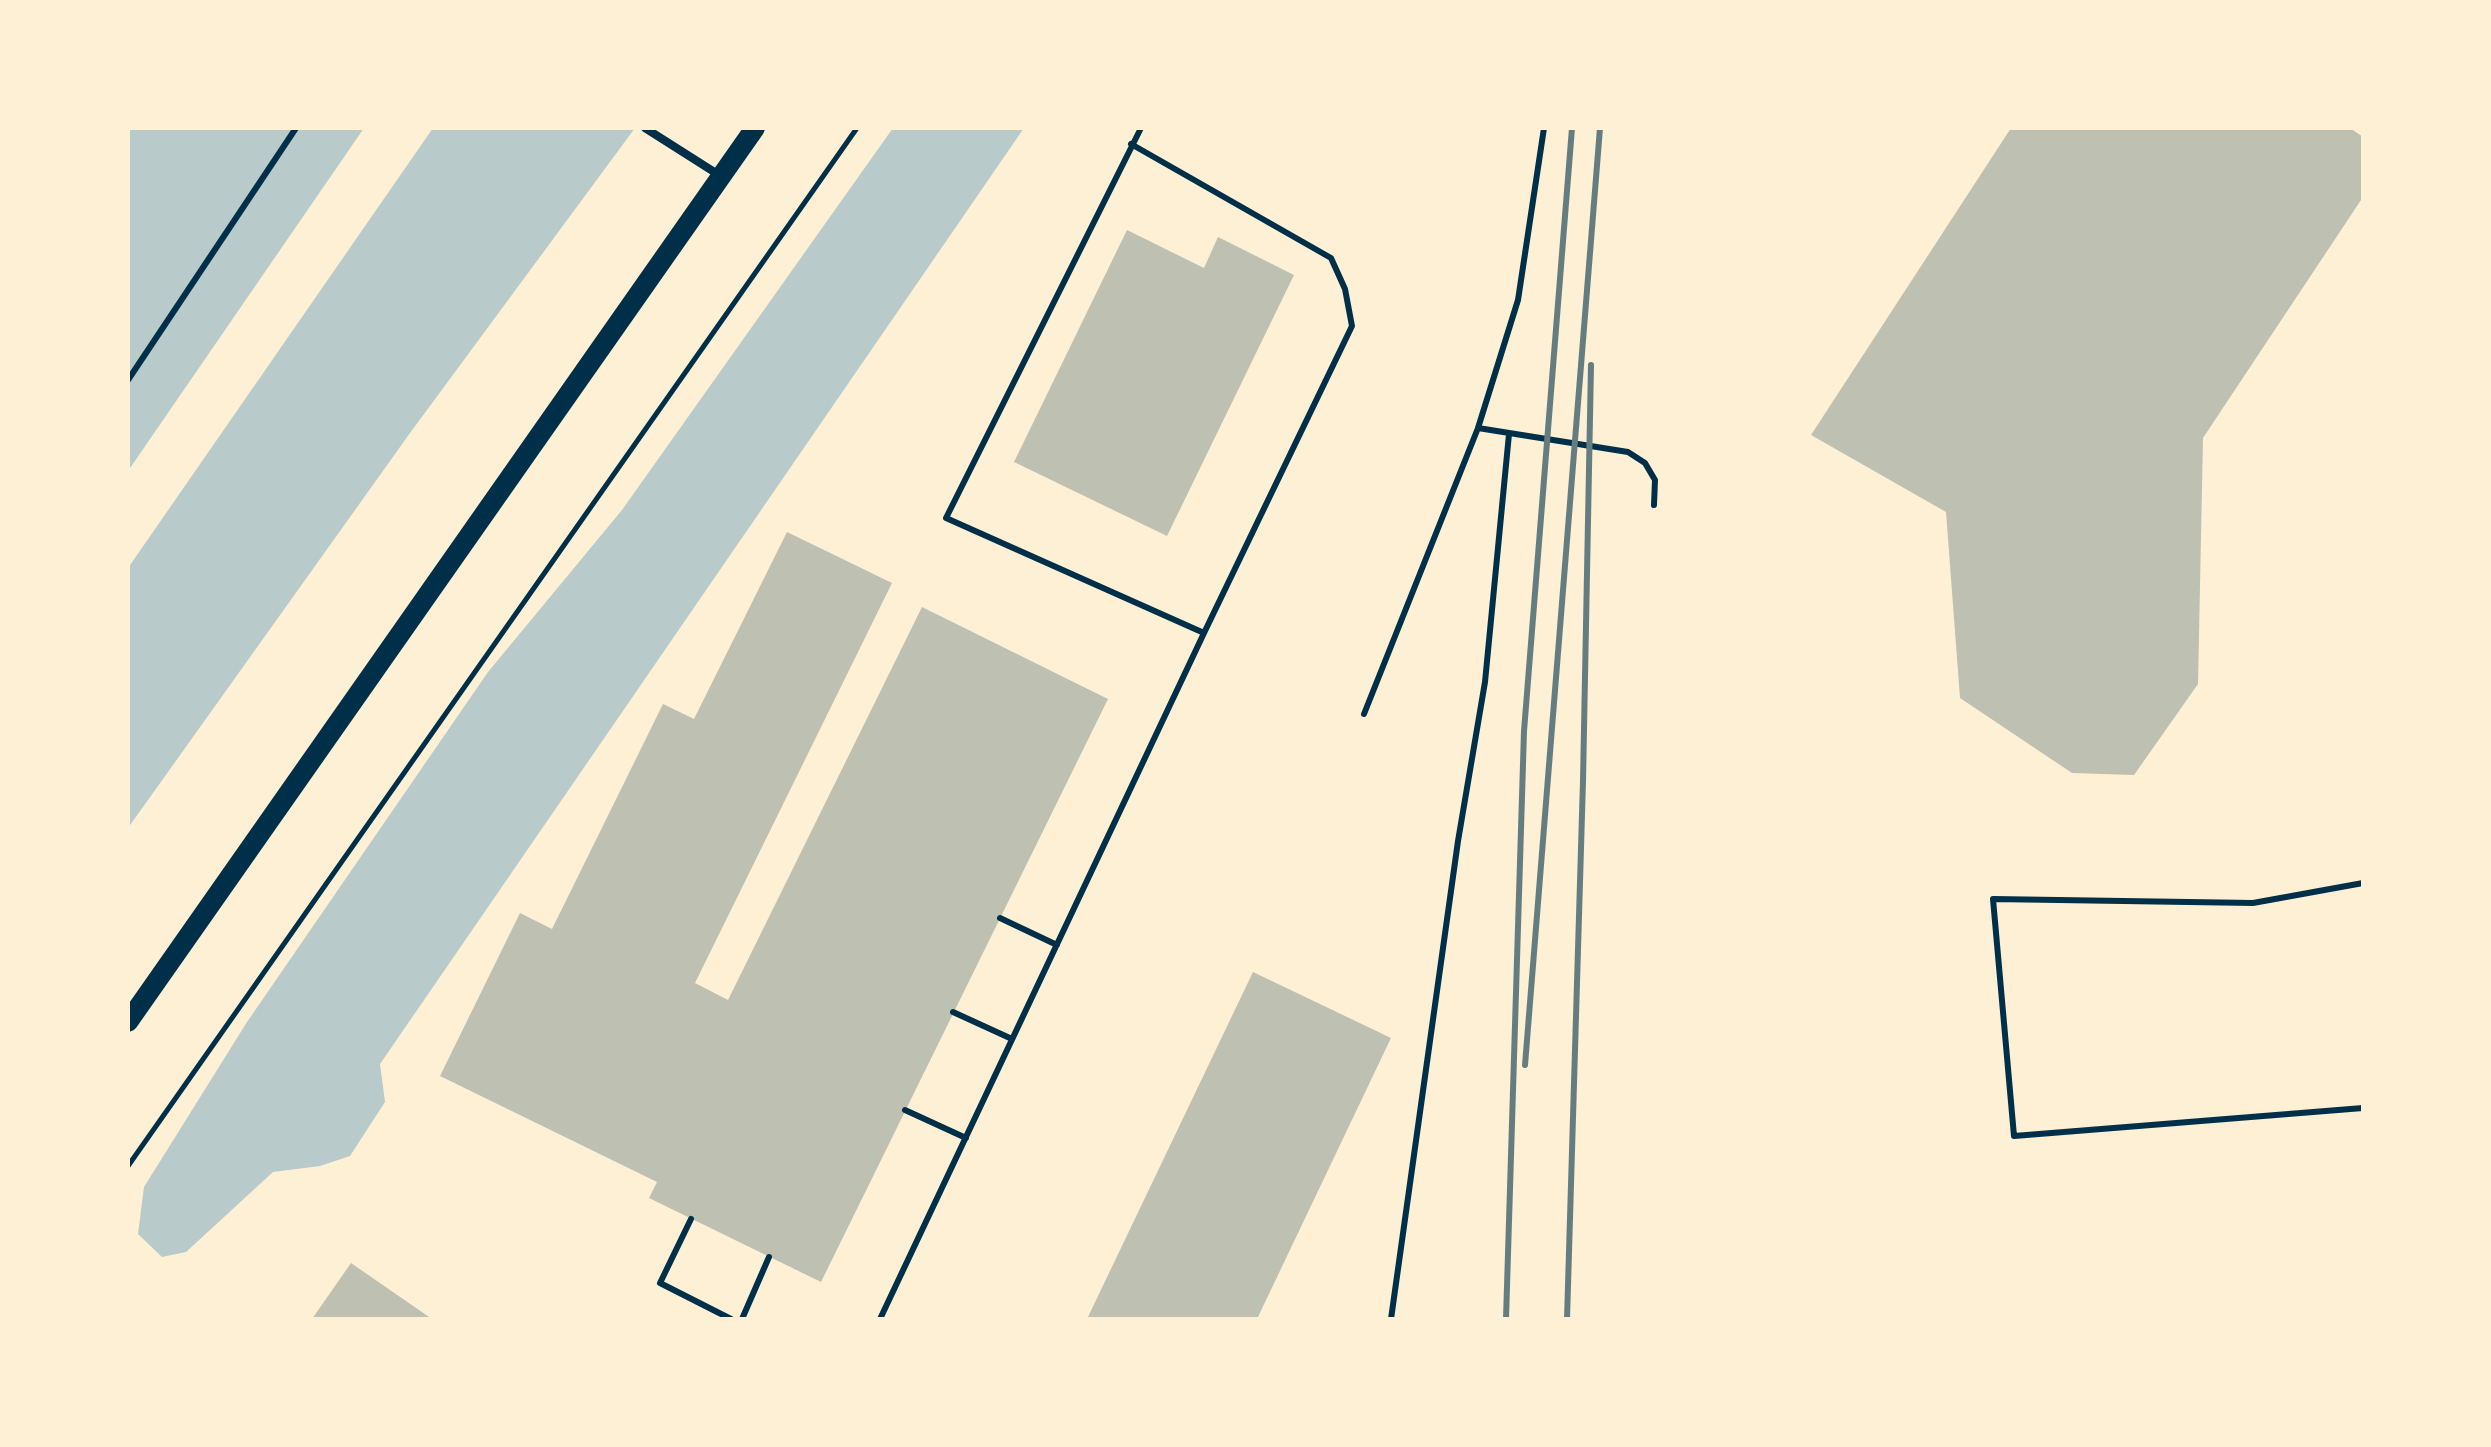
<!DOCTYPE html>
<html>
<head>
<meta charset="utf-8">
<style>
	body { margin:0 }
	#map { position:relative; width:2491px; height:1447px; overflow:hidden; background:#fdf0d5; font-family:Arial,sans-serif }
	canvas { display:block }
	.frame { position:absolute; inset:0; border:130px solid #fdf0d5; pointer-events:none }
</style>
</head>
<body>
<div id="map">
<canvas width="2491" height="1447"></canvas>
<div class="frame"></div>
</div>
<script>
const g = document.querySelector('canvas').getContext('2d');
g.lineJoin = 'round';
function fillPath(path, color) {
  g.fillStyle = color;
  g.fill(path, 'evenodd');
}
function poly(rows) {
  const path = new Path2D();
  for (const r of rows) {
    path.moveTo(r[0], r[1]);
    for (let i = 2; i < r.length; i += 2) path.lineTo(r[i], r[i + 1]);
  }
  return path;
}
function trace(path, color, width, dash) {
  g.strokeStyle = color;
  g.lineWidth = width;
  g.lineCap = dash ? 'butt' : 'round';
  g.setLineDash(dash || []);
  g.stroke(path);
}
fillPath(poly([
	[128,128,364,128,128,471],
	[433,128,635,128,410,433,128,828,128,568],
	[893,128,1024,128,380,1064,385,1102,350,1156,320,1166,273,1172,186,1252,162,1257,138,1234,144,1187,247,1022,488,672,622,510]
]), '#b9caca');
fillPath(poly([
	[2011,128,2350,128,2363,137,2363,197,2203,438,2198,684,2134,775,2072,773,1960,698,1946,512,1811,435],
	[1127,230,1204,268,1218,237,1294,275,1167,536,1014,462],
	[787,532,892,583,695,983,728,1000,922,607,1108,699,821,1282,649,1198,657,1182,440,1076,520,913,552,929,663,704,694,719],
	[1253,972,1391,1038,1257,1319,1087,1319],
	[351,1263,432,1319,312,1319]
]), '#bec0b2');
trace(poly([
	[128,1166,857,128]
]), '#003049', 5);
trace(poly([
	[1544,128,1518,300,1478,428,1628,452,1645,463,1655,480,1654,505],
	[1131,144,1331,258,1345,289,1352,326,1204,633],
	[128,380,296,128],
	[1364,714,1478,428],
	[2363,883,2253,903,1993,899,2014,1136,2363,1108],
	[1000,918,1057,945],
	[953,1012,1012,1039],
	[905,1110,966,1138],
	[691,1219,660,1283,731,1319],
	[742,1319,769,1257],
	[880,1319,1204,633,946,518,1141,128],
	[1391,1319,1458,841,1485,682,1509,434]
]), '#003049', 6);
trace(poly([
	[645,128,719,175]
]), '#003049', 8);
trace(poly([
	[128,1022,755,128]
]), '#003049', 20);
trace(poly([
	[1525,1065,1600,128],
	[1506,1319,1524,731,1572,128],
	[1567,1319,1583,781,1591,365]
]), '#657d81', 6);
</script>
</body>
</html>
